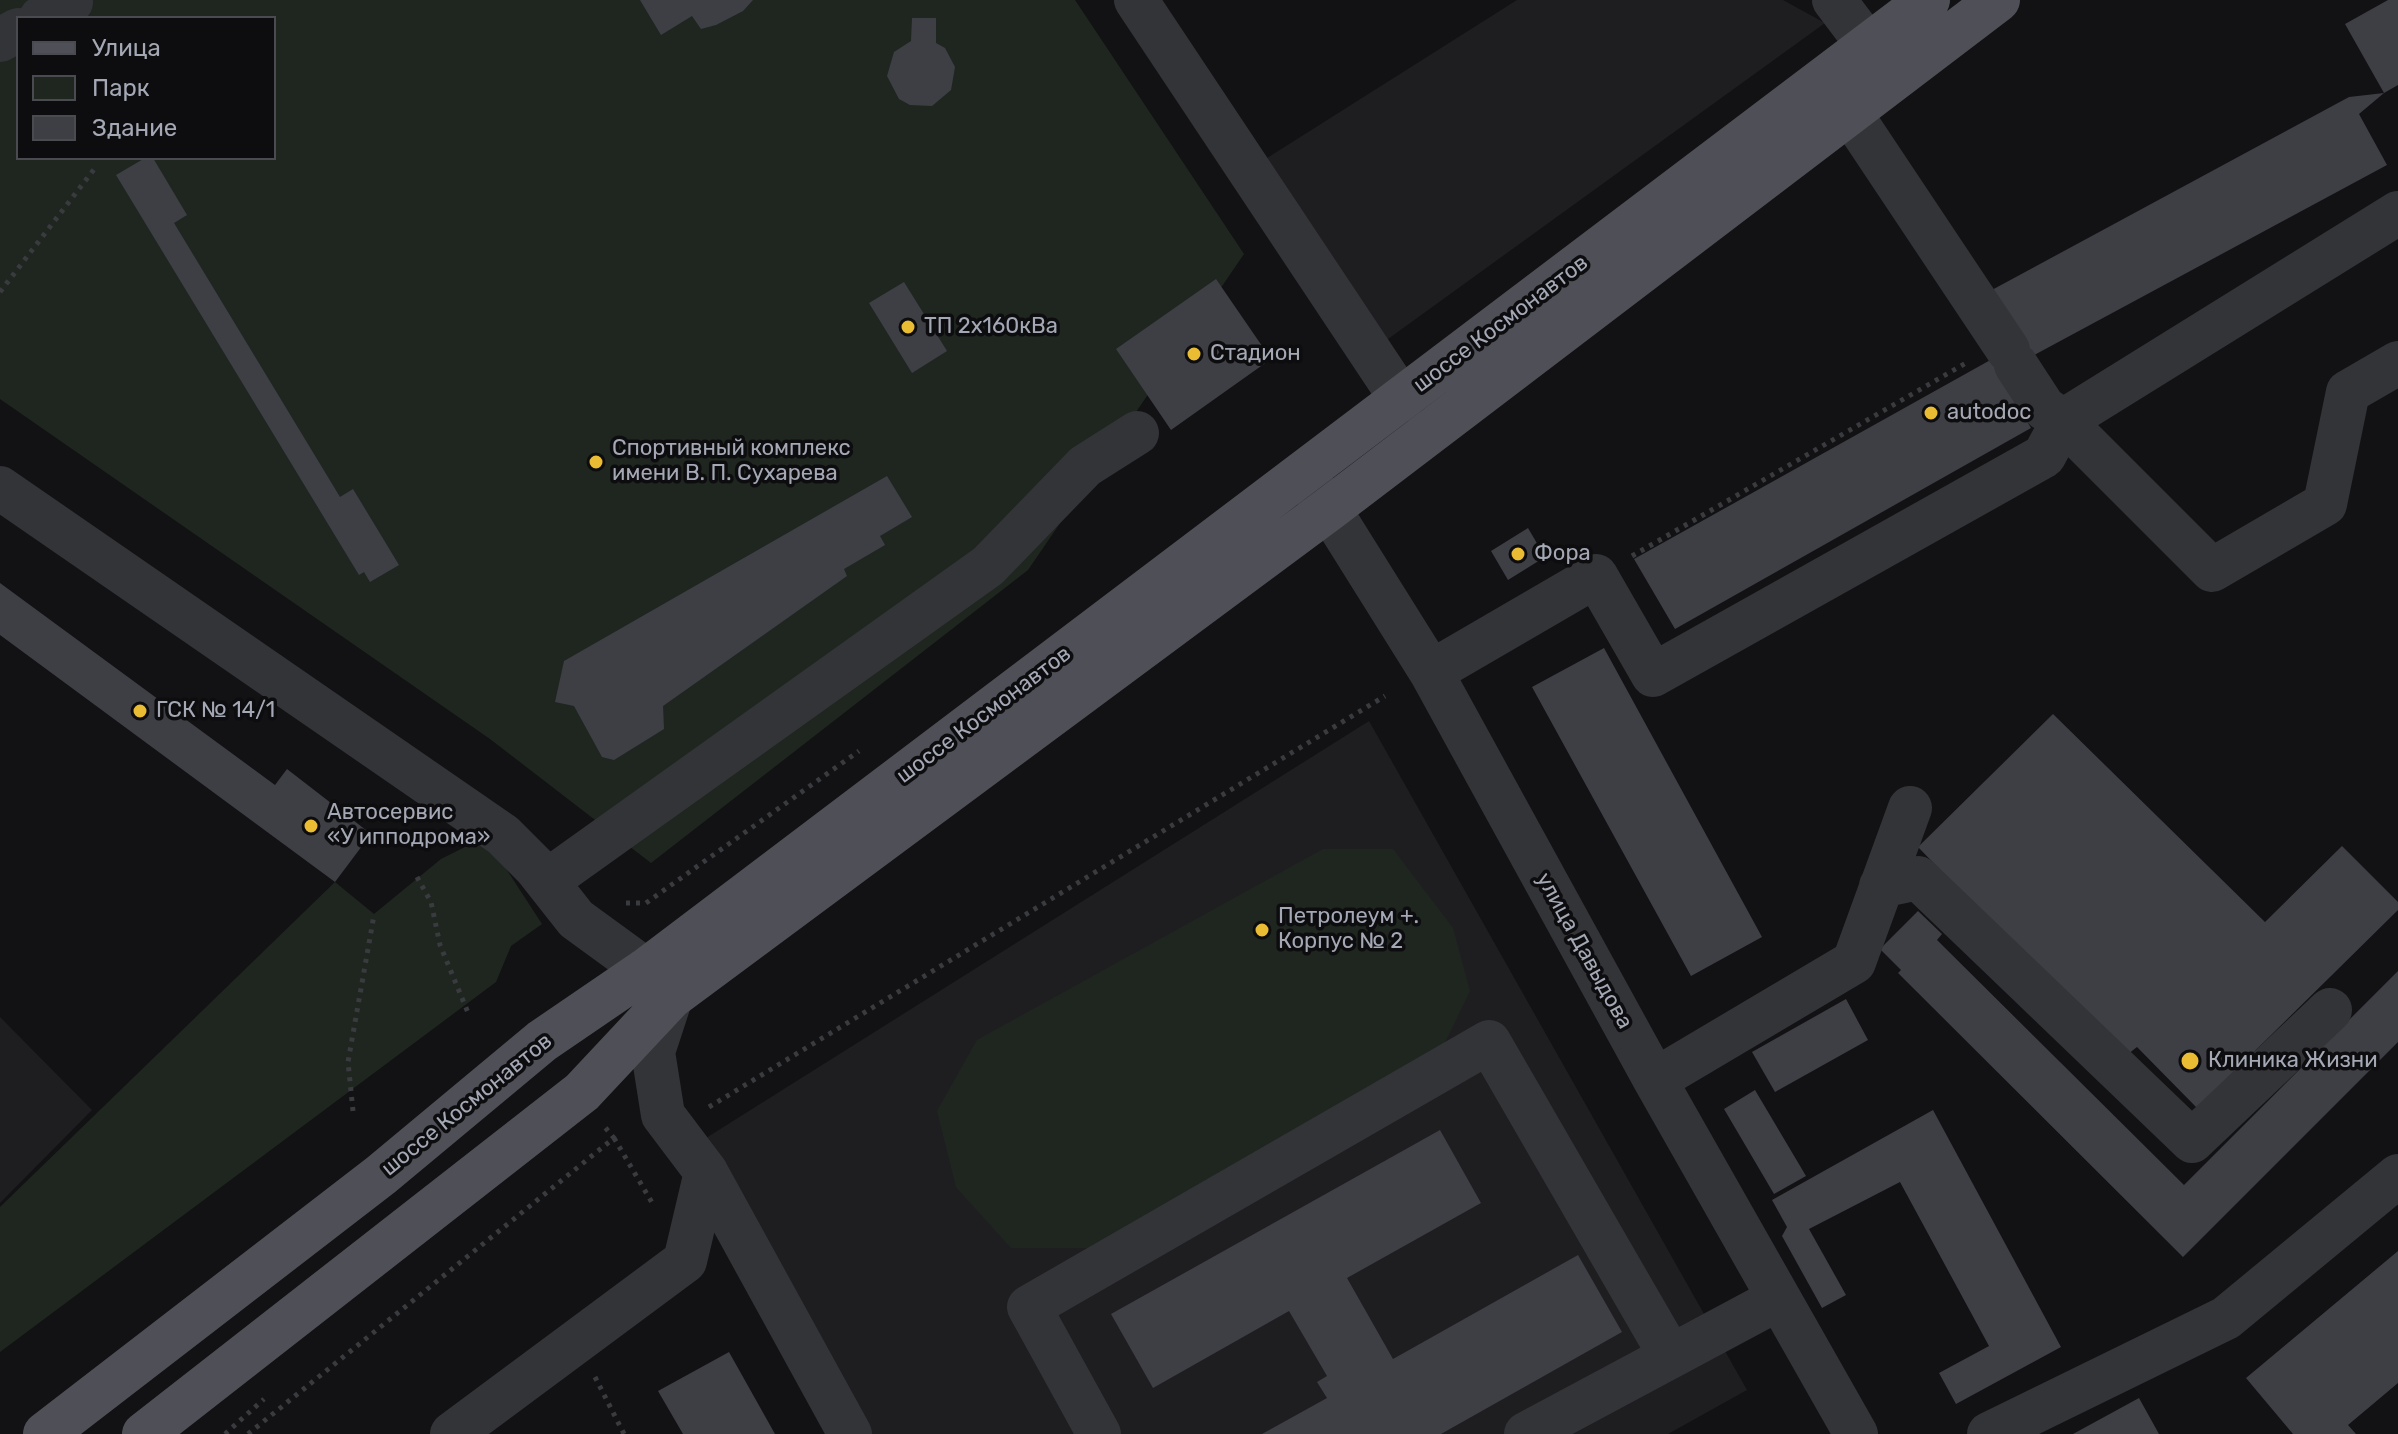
<!DOCTYPE html>
<html>
<head>
<meta charset="utf-8">
<style>
	body { margin:0 }
	#map { position:relative; width:2398px; height:1434px; overflow:hidden; background:#121214; font-family:Rubik,sans-serif }
	canvas { display:block }
	.legend { position:absolute; left:16px; top:16px; width:260px; height:144px; box-sizing:border-box; background:#0d0d0f; border:2px solid #494b51; margin:0; padding:10px 14px; list-style:none; font-size:24px; color:#a4a8b4 }
	.legend li { display:flex; align-items:center; gap:16px; height:40px }
	.legend b { width:40px; border:2px solid #494b51 }
</style>
</head>
<body>
<div id="map">
<canvas width="2398" height="1434"></canvas>
<ul class="legend">
<li><b style="height:10px;background:#4f5057"></b>Улица</li>
<li><b style="height:22px;background:#1f2620"></b>Парк</li>
<li><b style="height:22px;background:#3e3f44"></b>Здание</li>
</ul>
</div>
<script>
const g = document.querySelector('canvas').getContext('2d');
g.lineJoin = 'round';
function fillPath(path, color) {
  g.fillStyle = color;
  g.fill(path, 'evenodd');
}
function poly(rows) {
  const path = new Path2D();
  for (const r of rows) {
    path.moveTo(r[0], r[1]);
    for (let i = 2; i < r.length; i += 2) path.lineTo(r[i], r[i + 1]);
  }
  return path;
}
function trace(path, color, width, dash) {
  g.strokeStyle = color;
  g.lineWidth = width;
  g.lineCap = dash ? 'butt' : 'round';
  g.setLineDash(dash || []);
  g.stroke(path);
}
function label(font, color, halo, rows, align = 'center') {
  g.font = font + ' Rubik,sans-serif';
  g.lineWidth = 7;
  g.setLineDash([]);
  g.textBaseline = 'middle';
  g.strokeStyle = halo;
  g.fillStyle = color;
  for (const [text, x, y, turn = 0] of rows) {
    g.save();
    g.translate(x, y);
    g.rotate((+turn || 0) * Math.PI / 180);
    g.textAlign = isNaN(turn) ? turn : align;
    if (halo) g.strokeText(text, 0, 0);
    g.fillText(text, 0, 0);
    g.restore();
  }
}
fillPath(poly([
	[1517,0,1783,0,1825,23,1377,347,1256,165],
	[1369,721,1747,1390,1668,1434,866,1434,706,1138],
	[0,1017,92,1110,0,1203]
]), '#1e1e21');
fillPath(poly([
	[0,0,1075,0,1244,254,1028,570,651,863,490,739,0,399],
	[18,18,274,18,274,158,18,158],
	[490,844,542,924,511,946,496,982,0,1352,0,1207,335,882,374,914,441,859,465,847],
	[1323,849,1393,849,1453,928,1470,991,1438,1057,1093,1248,1011,1248,956,1187,937,1111,977,1040]
]), '#1f2620');
fillPath(poly([
	[640,0,753,0,743,11,716,25,701,29,692,16,661,35],
	[2388,0,2398,0,2398,85,2384,93,2345,24],
	[912,18,936,18,936,43,945,48,955,67,951,90,932,106,910,105,899,99,887,76,894,52,911,41],
	[2384,93,2359,114,2387,165,1999,374,2031,428,1675,629,1634,559,2019,344,1990,291,2349,97],
	[145,158,153,158,187,215,174,223,340,497,353,489,399,565,370,582,364,572,359,575,116,175],
	[1216,279,1271,359,1171,430,1116,349],
	[904,282,947,351,912,373,869,303],
	[887,476,912,517,880,536,885,545,844,569,847,576,663,706,664,729,614,760,602,757,574,706,555,702,564,661],
	[1528,528,1545,557,1508,580,1491,551],
	[0,583,275,785,287,769,371,834,335,882,0,635],
	[1604,648,1762,937,1691,976,1532,687],
	[2053,714,2265,922,2342,846,2398,902,2398,910,2197,1108,2137,1047,2123,1058,1918,847],
	[1918,911,1942,934,1937,940,2184,1185,2398,971,2398,1042,2183,1257,1898,973,1901,970,1880,949],
	[1846,999,1868,1040,1775,1092,1752,1052],
	[1755,1090,1806,1176,1774,1194,1724,1109],
	[1933,1110,2061,1347,1956,1404,1939,1373,1989,1346,1900,1182,1809,1229,1846,1295,1822,1308,1782,1236,1787,1227,1772,1200],
	[1440,1130,1481,1203,1347,1278,1393,1359,1578,1255,1622,1332,1441,1434,1262,1434,1327,1398,1317,1382,1327,1376,1289,1311,1153,1388,1111,1314],
	[2398,1251,2398,1383,2348,1425,2356,1434,2293,1434,2246,1378],
	[729,1352,775,1434,683,1434,658,1391],
	[2139,1398,2159,1434,2073,1434]
]), '#3e3f44');
trace(poly([
	[0,292,95,168],
	[1632,556,1966,363],
	[417,877,431,902,440,945,469,1015],
	[626,903,646,903,859,751],
	[709,1107,1385,696],
	[353,1111,348,1062,374,915],
	[614,1138,654,1206],
	[595,1377,624,1434],
	[225,1434,264,1399],
	[248,1434,614,1138,604,1126]
]), '#393b3f', 5, [4, 6]);
trace(poly([
	[1136,0,1402,400],
	[1834,0,1868,45],
	[41,18,71,2],
	[0,40,18,30],
	[1850,113,2008,350],
	[2016,365,2044,408,2063,421,2212,570,2325,504,2348,392,2398,363],
	[1303,475,1329,509,1431,672,1655,1080,1856,1434],
	[0,488,503,835,535,867,576,919,646,970,671,997,653,1052,663,1115,706,1172,685,1261,452,1434],
	[1431,672,1596,576,1653,675,2044,456,2063,421,2398,213],
	[547,881,988,566,1085,466,1137,433],
	[1881,886,1918,878,2192,1141,2330,1010],
	[1655,1080,1854,962,1910,808],
	[706,1172,850,1434],
	[1099,1434,1029,1307,1489,1042,1670,1355],
	[1526,1434,1778,1299],
	[1989,1434,2226,1318,2398,1176]
]), '#333438', 44);
trace(poly([
	[45,1434,381,1175,542,1041,646,970,1928,0],
	[144,1434,582,1092,671,997,1329,509,1998,0]
]), '#4f5057', 44);
for (const [x, y, r, color] of [
	[908,327,8,"#e9bc34"],
	[1194,354,8,"#e9bc34"],
	[1931,413,8,"#e9bc34"],
	[596,462,8,"#e9bc34"],
	[1518,554,8,"#e9bc34"],
	[140,711,8,"#e9bc34"],
	[311,826,8,"#e9bc34"],
	[1262,930,8,"#e9bc34"],
	[2190,1061,10,"#e9bc34"]
]) {
  const dot = new Path2D();
  dot.arc(x, y, r, 0, 2 * Math.PI);
  g.fillStyle = color;
  g.fill(dot);
  trace(dot, '#0d0d0f', 3);
}
label('22px', '#a4a8b4', '#0d0d0f', [
	["шоссе Космонавтов",1501,324,-37],
	["шоссе Космонавтов",984,715,-37],
	["улица Давыдова",1584,951,61],
	["шоссе Космонавтов",467,1105,-39]
]);
label('22px', '#a4a8b4', '#0d0d0f', [
	["ТП 2х160кВа",924,327],
	["Стадион",1210,354],
	["autodoc",1947,413],
	["Спортивный комплекс",612,449],
	["имени В. П. Сухарева",612,474],
	["Фора",1534,554],
	["ГСК № 14/1",156,711],
	["Автосервис",327,813],
	["«У ипподрома»",327,838],
	["Петролеум +.",1278,917],
	["Корпус № 2",1278,942],
	["Клиника Жизни",2208,1061]
], 'left');
</script>
</body>
</html>
